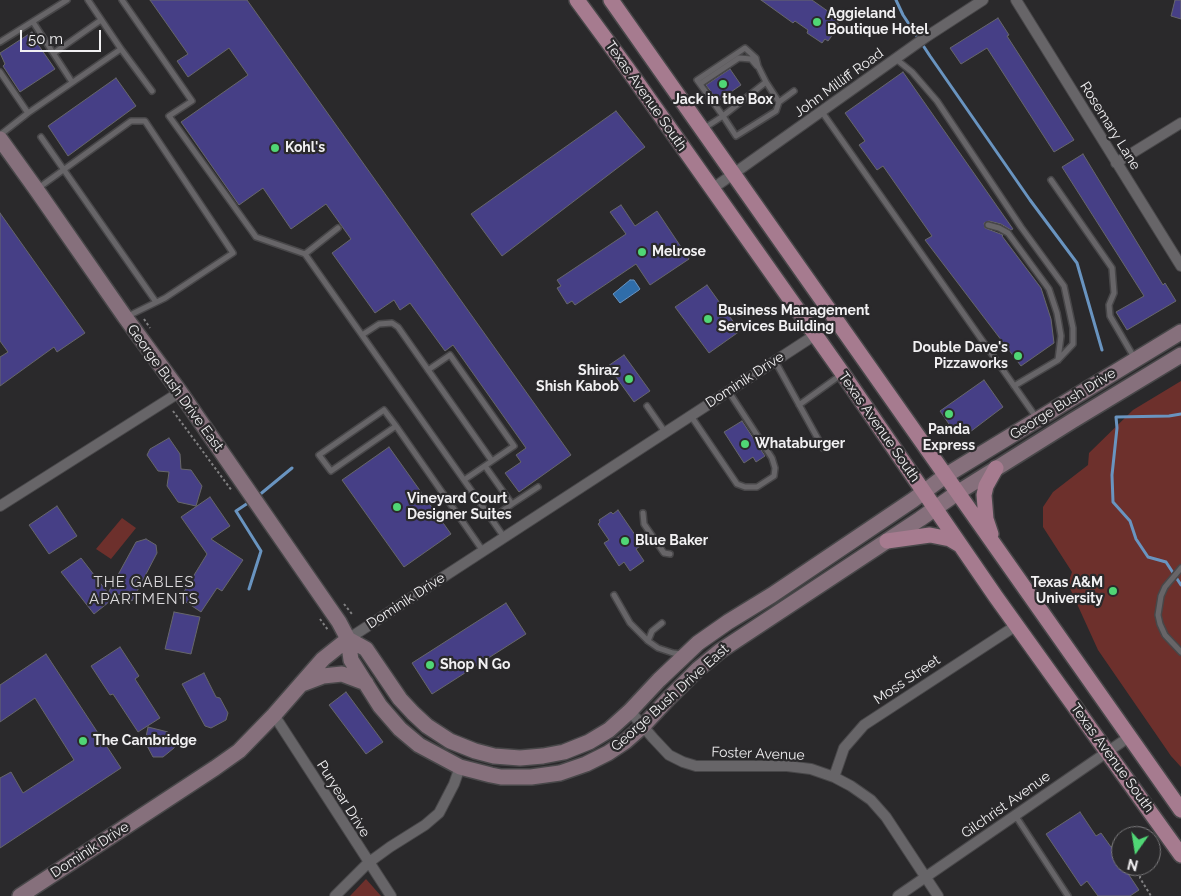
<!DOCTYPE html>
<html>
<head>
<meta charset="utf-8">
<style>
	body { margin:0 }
	#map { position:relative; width:1181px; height:896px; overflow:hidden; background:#2a292b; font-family:Raleway,sans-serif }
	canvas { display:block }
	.north { position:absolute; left:1111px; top:826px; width:50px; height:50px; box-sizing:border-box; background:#2a292b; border:1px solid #7a797b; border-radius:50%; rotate:193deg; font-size:14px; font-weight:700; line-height:20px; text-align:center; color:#f1f0f2 }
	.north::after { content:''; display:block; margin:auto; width:18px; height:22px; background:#50d675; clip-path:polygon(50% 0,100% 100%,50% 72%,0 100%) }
	.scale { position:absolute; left:20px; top:30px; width:81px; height:22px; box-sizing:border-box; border:2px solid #f1f0f2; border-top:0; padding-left:6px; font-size:15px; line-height:18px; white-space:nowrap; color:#f1f0f2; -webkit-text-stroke:4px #2a292b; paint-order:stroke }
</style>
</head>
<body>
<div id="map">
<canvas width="1181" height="896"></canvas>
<div class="north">N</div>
<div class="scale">50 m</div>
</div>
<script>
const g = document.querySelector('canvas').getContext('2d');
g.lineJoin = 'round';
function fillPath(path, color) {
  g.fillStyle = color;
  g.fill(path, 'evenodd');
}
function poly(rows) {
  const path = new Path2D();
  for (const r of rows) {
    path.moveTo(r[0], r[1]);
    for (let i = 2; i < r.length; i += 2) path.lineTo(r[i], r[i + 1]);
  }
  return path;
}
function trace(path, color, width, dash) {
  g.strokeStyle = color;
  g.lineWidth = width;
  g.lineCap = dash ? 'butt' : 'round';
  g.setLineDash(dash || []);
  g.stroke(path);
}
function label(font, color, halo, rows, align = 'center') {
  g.font = font + ' Raleway,sans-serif';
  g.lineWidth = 4.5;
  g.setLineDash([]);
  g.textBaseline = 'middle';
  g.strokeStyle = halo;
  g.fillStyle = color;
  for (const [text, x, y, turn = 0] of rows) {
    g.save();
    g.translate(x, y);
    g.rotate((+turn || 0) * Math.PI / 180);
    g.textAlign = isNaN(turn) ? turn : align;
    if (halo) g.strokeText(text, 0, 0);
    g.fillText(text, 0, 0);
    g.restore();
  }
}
fillPath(poly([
	[1181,381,1181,767,1171,756,1098,650,1068,584,1072,572,1043,527,1043,507,1053,492,1088,465,1089,453,1133,410],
	[122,518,136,528,111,559,96,549],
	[366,879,381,896,350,896]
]), '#6d302c');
const water = poly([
	[630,280,634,280,640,289,639,290,620,303,613,294,630,280]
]);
fillPath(water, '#2f6daa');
trace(water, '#6994c0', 1);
trace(poly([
	[896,0,903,15,930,56,1030,200,1077,263,1102,350],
	[1181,414,1169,416,1116,417,1117,428,1112,475,1113,502,1130,521,1136,539,1148,557,1166,562,1181,585],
	[258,496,292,468],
	[249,589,261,551,236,511,251,501]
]), '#6994c0', 3);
const building = poly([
	[150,0,247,0,571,455,519,492,505,473,521,462,516,455,526,448,453,345,445,351,410,303,400,310,394,300,375,313,332,253,351,239,326,204,291,229,263,188,239,205,181,122,248,75,229,48,188,77,177,61,188,54,150,0],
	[761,0,812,0,839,19,837,23,840,25,828,41,825,39,822,43,807,33,808,30,795,21,793,23,761,0],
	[1175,0,1181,0,1181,19,1171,16,1175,0],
	[998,18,1009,35,1007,36,1074,140,1054,152,987,48,961,64,950,48,998,18],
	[32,32,39,42,37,43,55,69,20,92,3,66,5,64,0,53,32,32],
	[730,69,741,85,718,101,706,85,730,69],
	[903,72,1013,229,1011,230,1001,224,989,221,984,223,985,228,1003,235,1002,236,1041,288,1051,319,1054,343,1021,366,925,240,932,236,883,166,877,170,859,145,865,141,845,113,903,72],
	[116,78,136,106,68,156,48,126,116,78],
	[616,111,645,147,502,256,471,214,616,111],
	[1083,154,1163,285,1165,283,1176,301,1127,330,1116,312,1144,296,1062,167,1083,154],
	[621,205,635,226,657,211,689,259,650,285,636,264,575,305,572,301,567,304,557,288,561,286,557,280,626,234,610,212,621,205],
	[0,213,85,333,57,352,54,347,0,386,0,357,8,352,0,341,0,213],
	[707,285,740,331,709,353,675,307,707,285],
	[624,355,650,391,634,402,608,366,624,355],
	[984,380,1003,407,970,432,951,427,940,411,984,380],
	[742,421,765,456,756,462,753,457,744,463,724,432,742,421],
	[169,438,180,454,181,469,191,470,202,486,196,506,178,502,167,486,169,472,158,471,147,455,150,449,169,438],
	[389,447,451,534,404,567,342,480,389,447],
	[210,497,230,526,211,539,243,560,222,591,217,588,201,612,180,598,207,554,181,517,210,497],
	[57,506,77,536,49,554,29,525,57,506],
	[618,510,642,545,636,549,644,561,630,571,624,562,619,566,604,543,609,540,598,524,600,522,599,520,611,512,613,514,618,510],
	[146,539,156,545,157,553,132,601,119,594,94,614,61,572,81,558,108,593,136,542,146,539],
	[506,603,526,634,432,694,412,663,506,603],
	[174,612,200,617,191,654,165,649,174,612],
	[120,647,139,676,135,679,160,718,138,732,113,694,110,695,91,666,120,647],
	[46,654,121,768,0,848,0,778,11,772,23,793,74,760,35,698,0,722,0,685,46,654],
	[204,673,216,697,220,698,228,713,226,720,211,728,205,726,182,684,204,673],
	[346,692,383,742,366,754,329,705,346,692],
	[148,727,168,732,176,743,174,748,163,757,153,757,145,742,148,727],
	[1080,812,1096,836,1101,833,1111,847,1114,845,1120,854,1117,857,1121,866,1123,866,1139,890,1130,896,1098,896,1087,881,1081,886,1046,834,1080,812]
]);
fillPath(building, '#463f86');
trace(building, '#67676a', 1);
const lane = poly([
	[122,0,192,101,169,116,256,237,305,254,504,537],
	[33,22,72,82],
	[0,42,67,0],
	[121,49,152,91],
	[54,53,101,20],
	[896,59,912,72,937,101,1021,227,1064,286,1073,328,1073,344,1058,360,1014,386],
	[0,72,28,113,121,49,88,0],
	[700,84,739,58,751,59,757,66],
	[779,102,794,91],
	[822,112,1036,417],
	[703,129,723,116,766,82,779,102,776,111,736,136,723,116,697,80,745,48,756,58,758,66,766,82],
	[0,135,28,113],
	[41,137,156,302],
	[1051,180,1112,268,1114,293,1109,305,1110,316,1135,359],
	[37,189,131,121,145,121,233,253,165,298,128,316],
	[988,225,999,228,1008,233,1049,289,1057,313,1061,336,1058,360],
	[305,254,338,228],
	[362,335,379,324,392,323,398,327,492,461,464,480],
	[775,361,823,448],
	[428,370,450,355,514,446,492,461],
	[799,405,842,374],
	[647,406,665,432],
	[691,416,737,484,745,487,757,487,774,476,775,468,772,458,729,392],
	[396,426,331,471,319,455,384,410,396,426,483,551],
	[485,466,512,504,491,519],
	[512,504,538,487],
	[643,513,644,524,664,553,670,554],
	[1181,568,1165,587,1161,596,1158,615,1160,624,1165,635,1181,652],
	[614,595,630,623,648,641,658,648,673,653,682,654],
	[648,641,652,631,662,623],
	[1015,815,1068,896]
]);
const street = poly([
	[1016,0,1181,266],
	[1116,163,1181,123],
	[712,189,926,37,983,0],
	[0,506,180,392],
	[348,639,815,335],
	[630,711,653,738,669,755,683,762,696,766,787,766,811,769,834,777,851,786,871,800,886,817,938,896],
	[274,715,391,896],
	[834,777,844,748,864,725,1017,625],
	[335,896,368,863,390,847,425,825,439,813,454,784,460,767],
	[898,896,1129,737]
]);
const secondary = poly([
	[0,139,36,189,125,317,180,392,339,622,348,639,351,660,380,706,400,729,419,745,460,767,491,775,501,777,531,777,560,773,586,764,608,753,626,741,643,726,668,699,698,669,720,651,920,519,957,493,1072,421,1181,355],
	[348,639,366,649,400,699,413,713,427,726,450,741,475,751,494,756,520,758,543,756,564,752,589,742,609,730,630,711,659,680,698,643,728,622,772,595,913,500,945,476,1181,332],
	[302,684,323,676,342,674,366,683],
	[20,896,215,768,239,751,274,715,323,659,348,639]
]);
const primary = poly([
	[577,0,627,68,843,374,996,597,1181,855],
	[611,0,1181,810],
	[991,534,986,519,984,495,986,486,996,468],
	[887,541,930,535,950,539,960,545]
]);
trace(lane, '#484749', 8);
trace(street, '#484749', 12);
trace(secondary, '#484749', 18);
trace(primary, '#484749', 18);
trace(poly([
	[144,319,150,328],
	[173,411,232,491],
	[344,604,352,614],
	[320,619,328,630],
	[1141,866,1140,878,1151,896]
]), '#818082', 2, [2.5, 2.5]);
trace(lane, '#676568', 5);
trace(street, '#676568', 10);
trace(secondary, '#86707c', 15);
trace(primary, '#a67b8f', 15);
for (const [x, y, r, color] of [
	[817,22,5,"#50d675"],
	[723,84,5,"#50d675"],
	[275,148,5,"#50d675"],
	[642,252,5,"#50d675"],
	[708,319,5,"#50d675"],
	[1018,356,5,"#50d675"],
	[629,379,5,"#50d675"],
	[949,414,5,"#50d675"],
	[745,444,5,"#50d675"],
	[397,507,5,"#50d675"],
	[625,541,5,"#50d675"],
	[1113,591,5,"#50d675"],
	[430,665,5,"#50d675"],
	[83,741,5,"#50d675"]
]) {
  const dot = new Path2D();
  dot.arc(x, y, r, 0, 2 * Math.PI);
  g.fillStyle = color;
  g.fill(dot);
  trace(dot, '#2a292b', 2);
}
label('bold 14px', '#f1f0f2', '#2a292b', [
	["Aggieland",827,14],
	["Boutique Hotel",827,30],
	["Jack in the Box",723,100,"center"],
	["Kohl's",285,148],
	["Melrose",652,252],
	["Business Management",718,311],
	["Services Building",718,327],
	["Double Dave's",1008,348,"right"],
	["Pizzaworks",1008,364,"right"],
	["Shiraz",619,371,"right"],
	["Shish Kabob",619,387,"right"],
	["Panda",949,430,"center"],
	["Express",949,446,"center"],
	["Whataburger",755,444],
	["Vineyard Court",407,499],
	["Designer Suites",407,515],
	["Blue Baker",635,541],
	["Texas A&M",1103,583,"right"],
	["University",1103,599,"right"],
	["Shop N Go",440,665],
	["The Cambridge",93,741]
], 'left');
label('14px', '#f1f0f2', '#2a292b', [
	["John Milliff Road",839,83,-36],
	["Texas Avenue South",646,96,55],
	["Rosemary Lane",1110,126,58],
	["Dominik Drive",745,380,-33],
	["George Bush Drive East",175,388,54],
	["George Bush Drive",1063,404,-32],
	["Texas Avenue South",879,427,55],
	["Dominik Drive",406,601,-33],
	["Moss Street",907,680,-34],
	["George Bush Drive East",670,698,-42],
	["Foster Avenue",758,754,2],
	["Texas Avenue South",1112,758,54],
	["Puryear Drive",343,799,58],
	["Gilchrist Avenue",1006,805,-35],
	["Dominik Drive",90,850,-33]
]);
g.letterSpacing = '1px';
label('15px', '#dbd9dc', '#2a292b', [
	["THE GABLES",144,582],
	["APARTMENTS",144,599]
]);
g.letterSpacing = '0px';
</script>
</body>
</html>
